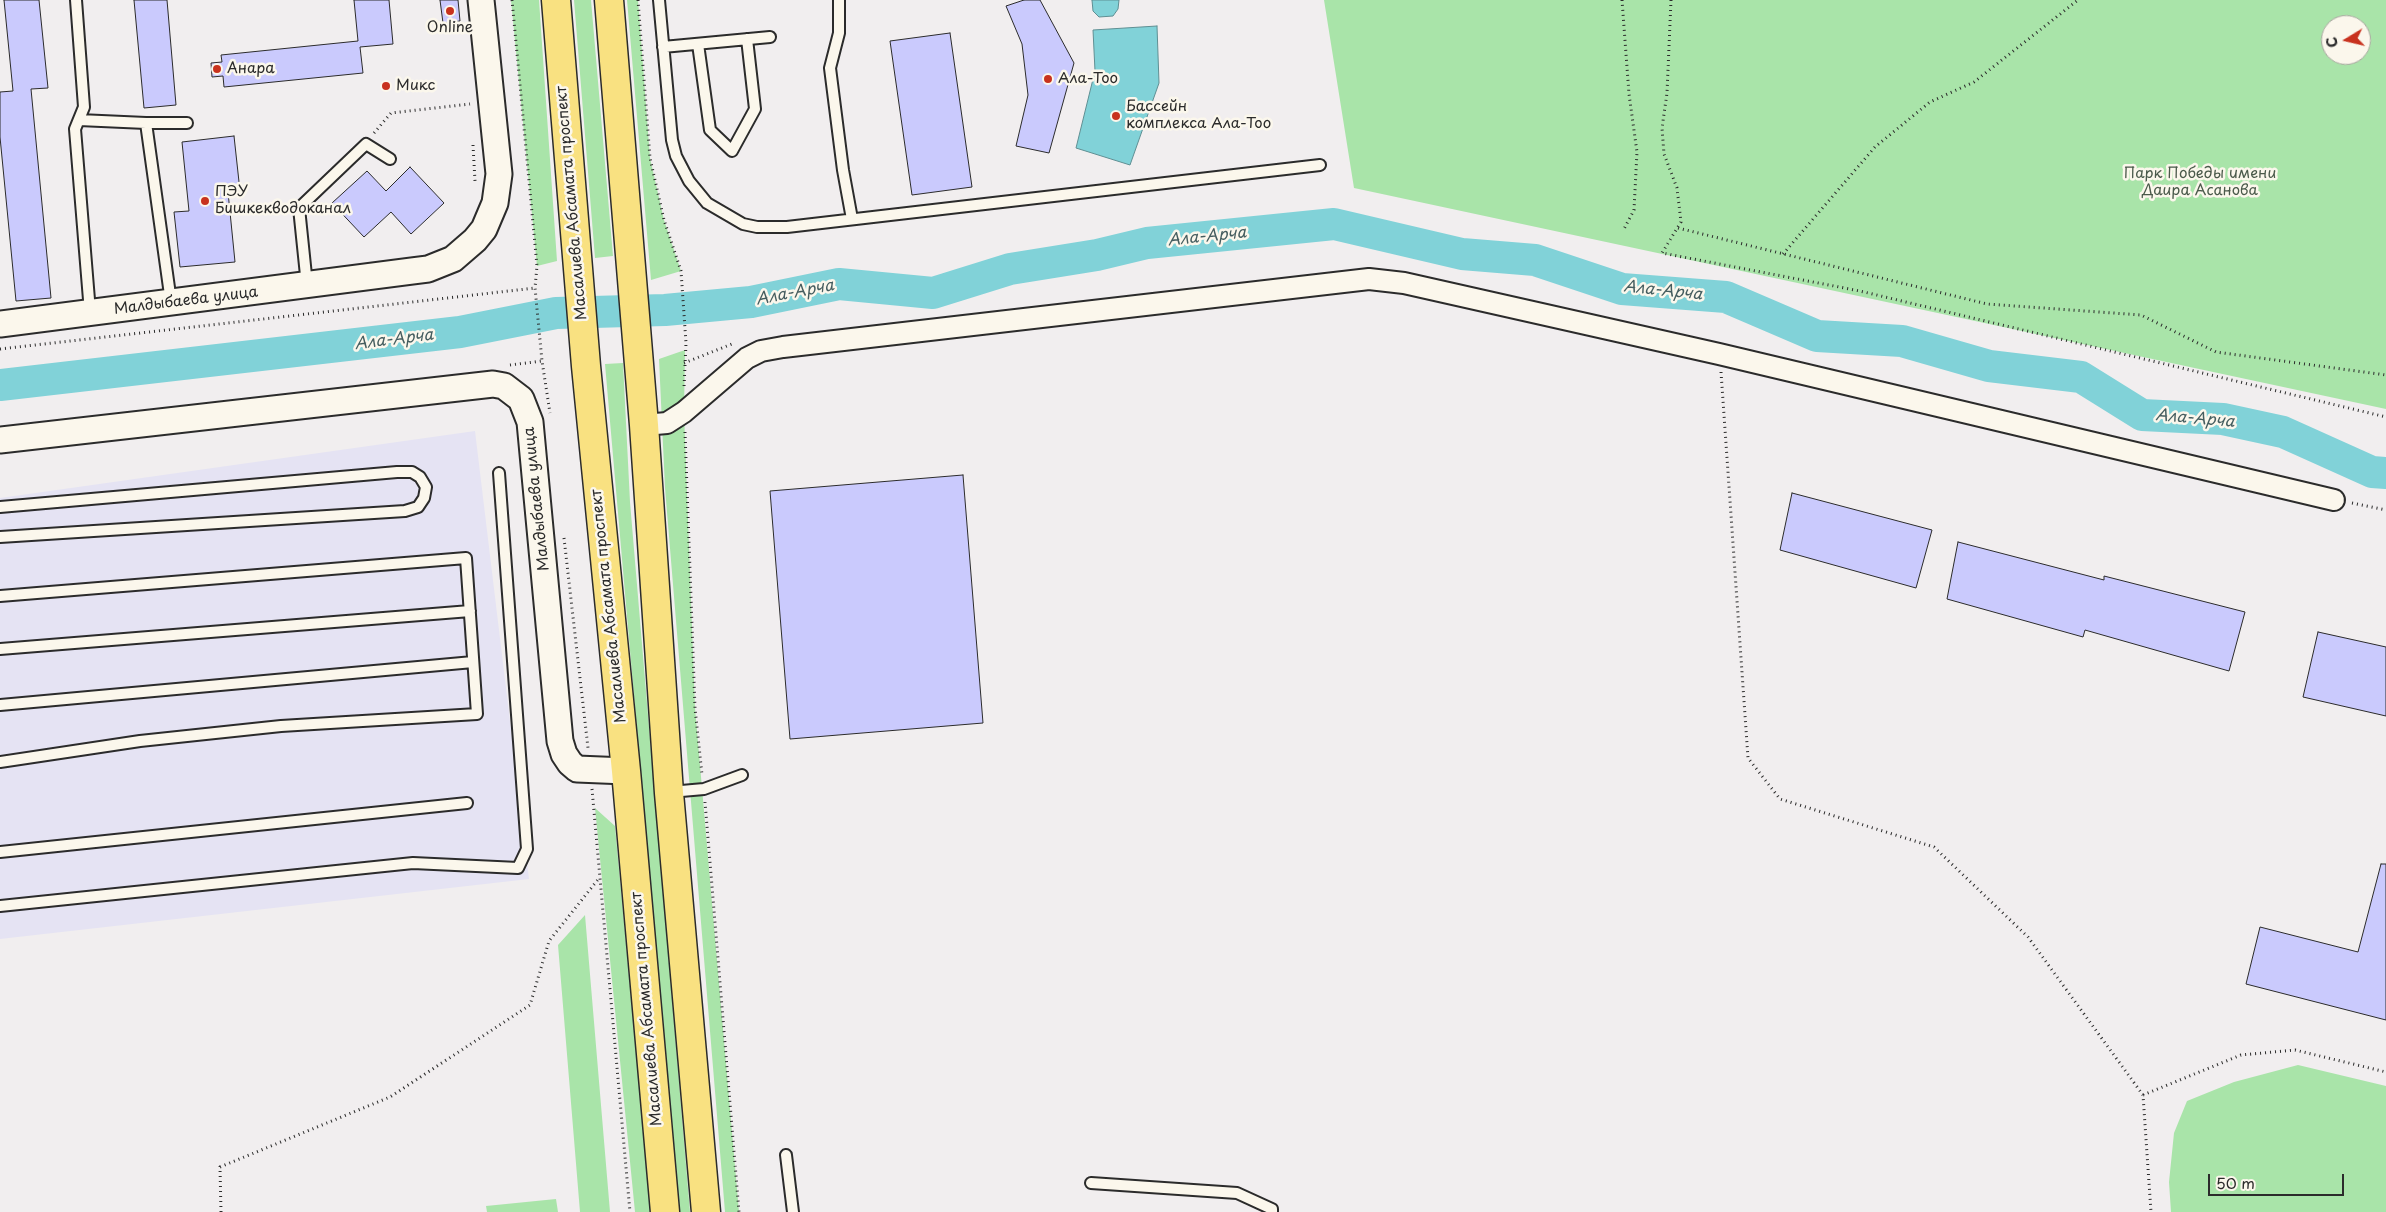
<!DOCTYPE html>
<html>
<head>
<meta charset="utf-8">
<style>
	body { margin:0 }
	#map { position:relative; width:2386px; height:1212px; overflow:hidden; background:#f1eeef; font-family:"Playpen Sans",sans-serif }
	canvas { display:block }
	.north { position:absolute; left:2321px; top:15px; width:50px; height:50px; box-sizing:border-box; background:#fbf7ec; border:1px solid #a8a59f; border-radius:50%; rotate:261deg; font-size:14px; font-weight:700; line-height:20px; text-align:center; color:#2b2b2b }
	.north::after { content:''; display:block; margin:auto; width:18px; height:22px; background:#c8321e; clip-path:polygon(50% 0,100% 100%,50% 72%,0 100%) }
	.scale { position:absolute; left:2208px; top:1174px; width:136px; height:22px; box-sizing:border-box; border:2px solid #2b2b2b; border-top:0; padding-left:6px; font-size:15px; line-height:18px; white-space:nowrap; color:#2b2b2b; -webkit-text-stroke:4px #fbf7ec; paint-order:stroke }
</style>
</head>
<body>
<div id="map">
<canvas width="2386" height="1212"></canvas>
<div class="north">С</div>
<div class="scale">50 m</div>
</div>
<script>
const g = document.querySelector('canvas').getContext('2d');
g.lineJoin = 'round';
function fillPath(path, color) {
  g.fillStyle = color;
  g.fill(path, 'evenodd');
}
function poly(rows) {
  const path = new Path2D();
  for (const r of rows) {
    path.moveTo(r[0], r[1]);
    for (let i = 2; i < r.length; i += 2) path.lineTo(r[i], r[i + 1]);
  }
  return path;
}
function trace(path, color, width, dash) {
  g.strokeStyle = color;
  g.lineWidth = width;
  g.lineCap = dash ? 'butt' : 'round';
  g.setLineDash(dash || []);
  g.stroke(path);
}
function label(font, color, halo, rows, align = 'center') {
  g.font = font + ' "Playpen Sans",sans-serif';
  g.lineWidth = 5;
  g.setLineDash([]);
  g.textBaseline = 'middle';
  g.strokeStyle = halo;
  g.fillStyle = color;
  for (const [text, x, y, turn = 0] of rows) {
    g.save();
    g.translate(x, y);
    g.rotate((+turn || 0) * Math.PI / 180);
    g.textAlign = isNaN(turn) ? turn : align;
    if (halo) g.strokeText(text, 0, 0);
    g.fillText(text, 0, 0);
    g.restore();
  }
}
fillPath(poly([
	[475,431,529,879,0,939,0,498]
]), '#e5e3f3');
fillPath(poly([
	[511,0,539,0,557,261,537,266],
	[574,0,591,0,613,256,595,258],
	[627,0,638,0,650,158,664,220,681,271,651,280],
	[1324,0,2386,0,2386,409,1354,188],
	[2331,25,2361,25,2361,55,2331,55],
	[685,350,684,412,695,708,739,1212,725,1212,665,488,659,359],
	[623,363,630,502,690,1212,679,1212,605,364],
	[595,808,615,826,651,1212,635,1212],
	[585,915,610,1212,580,1212,558,945],
	[2298,1065,2386,1086,2386,1212,2171,1212,2169,1182,2174,1133,2187,1101,2234,1082],
	[556,1199,558,1212,487,1212,486,1206]
]), '#a9e4a9');
const water = poly([
	[1092,0,1119,0,1118,9,1113,16,1099,17,1093,11,1092,0],
	[1157,26,1159,83,1130,165,1076,148,1095,71,1093,30,1157,26]
]);
fillPath(water, '#81d2d8');
trace(water, '#5f8f93', 1);
trace(poly([
	[0,385,460,332,556,313,665,310,751,302,839,284,933,293,1010,269,1097,255,1147,243,1334,224,1462,254,1535,260,1622,289,1726,297,1817,336,1902,341,1989,366,2081,377,2142,415,2223,419,2283,432,2372,472,2386,473]
]), '#81d2d8', 32);
const building = poly([
	[4,0,39,0,48,88,31,89,51,298,16,301,0,137,0,92,13,91,4,0],
	[134,0,167,0,176,105,144,108,134,0],
	[354,0,389,0,393,44,360,47,363,73,224,87,223,76,212,77,211,63,222,62,221,55,358,41,354,0],
	[440,0,458,0,460,21,443,23,440,0],
	[1024,0,1040,0,1074,63,1049,153,1016,146,1028,95,1022,44,1006,6,1024,0],
	[950,33,972,187,912,195,890,41,950,33],
	[234,136,240,191,228,192,235,262,180,267,174,212,189,211,182,142,234,136],
	[410,167,444,203,411,234,391,212,364,237,332,203,367,171,386,191,410,167],
	[963,475,983,723,790,739,770,491,963,475],
	[1792,493,1932,530,1916,588,1780,550,1792,493],
	[1958,542,2104,580,2104,576,2245,612,2229,671,2085,630,2083,637,1947,599,1958,542],
	[2318,632,2386,647,2386,716,2303,697,2318,632],
	[2381,864,2386,864,2386,1020,2246,984,2260,927,2358,952,2381,864]
]);
fillPath(building, '#cacafd');
trace(building, '#2b2b2b', 1);
const service = poly([
	[76,0,84,107,75,129,90,312],
	[659,0,672,140,676,156,689,181,707,203,743,224,757,227,787,227,1320,165],
	[839,0,839,33,830,68,843,170,852,219],
	[698,44,710,130,732,151,755,109,747,39],
	[663,47,770,37],
	[79,120,146,123],
	[307,285,299,208,366,144,390,159],
	[171,302,146,123,187,123],
	[0,507,397,472,412,472,420,477,426,487,424,498,418,507,405,511,0,537],
	[0,596,466,558,477,714,281,726,140,741,0,762],
	[0,649,470,611],
	[0,705,473,662],
	[670,792,704,789,742,775],
	[0,852,467,803],
	[0,906,413,863,518,868,527,849,499,473],
	[786,1155,793,1212],
	[1091,1183,1237,1193,1272,1209,1272,1212]
]);
const minor = poly([
	[644,425,667,423,684,412,747,358,761,351,783,347,1369,279,1404,283,1719,354,2334,500]
]);
const tertiary = poly([
	[0,324,412,271,428,269,453,259,475,240,484,229,495,203,499,174,481,0],
	[0,440,493,384,504,386,521,399,530,422,560,741,564,754,570,763,577,769,626,771]
]);
const primary = poly([
	[556,0,586,366,626,771,665,1212],
	[609,0,644,425,669,793,706,1212]
]);
trace(service, '#2b2b2b', 14);
trace(minor, '#2b2b2b', 24);
trace(tertiary, '#2b2b2b', 29);
trace(primary, '#2b2b2b', 31);
trace(poly([
	[512,0,537,266,535,288,542,361,550,413],
	[638,0,650,158,664,220,681,271,686,343,684,388],
	[1622,0,1629,94,1637,152,1634,210,1624,229],
	[1671,0,1667,93,1662,128,1664,154,1677,188,1681,222,1662,253,1860,291,2386,417],
	[374,133,391,113,470,104],
	[473,145,475,181],
	[1678,228,1987,304,2141,315,2216,352,2386,375],
	[1783,254,1875,147,1930,102,1974,82,2078,0],
	[0,349,535,288],
	[684,363,732,344],
	[510,365,542,361],
	[1721,372,1748,758,1780,799,1934,847,2028,937,2143,1095,2151,1212],
	[685,432,695,708,702,775],
	[2352,503,2386,510],
	[564,538,588,748],
	[592,789,630,1212],
	[705,802,739,1212],
	[2143,1095,2241,1055,2295,1050,2386,1072],
	[221,1212,220,1167,390,1097,530,1005,549,941,600,877]
]), '#2b2b2b', 3, [1, 4]);
trace(service, '#fbf7ec', 10);
trace(minor, '#fbf7ec', 20);
trace(tertiary, '#fbf7ec', 25);
trace(primary, '#f9e181', 28);
for (const [x, y, r, color] of [
	[450,11,5,"#c8321e"],
	[217,69,5,"#c8321e"],
	[1048,79,5,"#c8321e"],
	[386,86,5,"#c8321e"],
	[1116,116,5,"#c8321e"],
	[205,201,5,"#c8321e"]
]) {
  const dot = new Path2D();
  dot.arc(x, y, r, 0, 2 * Math.PI);
  g.fillStyle = color;
  g.fill(dot);
  trace(dot, '#fbf7ec', 2);
}
label('15px', '#2b2b2b', '#fbf7ec', [
	["Online",450,28,"center"],
	["Анара",227,69],
	["Ала-Тоо",1058,79],
	["Микс",396,86],
	["Бассейн",1126,107],
	["комплекса Ала-Тоо",1126,124],
	["ПЭУ",215,192],
	["Бишкекводоканал",215,209]
], 'left');
label('15px', '#4a594a', '#fbf7ec', [
	["Парк Победы имени",2200,174],
	["Даира Асанова",2200,191]
]);
label('15px', '#2b2b2b', '#fbf7ec', [
	["Масалиева Абсамата проспект",572,203,-95],
	["Малдыбаева улица",186,301,-7],
	["Малдыбаева улица",537,499,-96],
	["Масалиева Абсамата проспект",609,606,-96],
	["Масалиева Абсамата проспект",647,1009,-95]
]);
label('italic 16px', '#455d5f', '#fbf7ec', [
	["Ала-Арча",1207,237,-6],
	["Ала-Арча",1663,291,6],
	["Ала-Арча",795,293,-11],
	["Ала-Арча",394,340,-7],
	["Ала-Арча",2195,419,5]
]);
</script>
</body>
</html>
